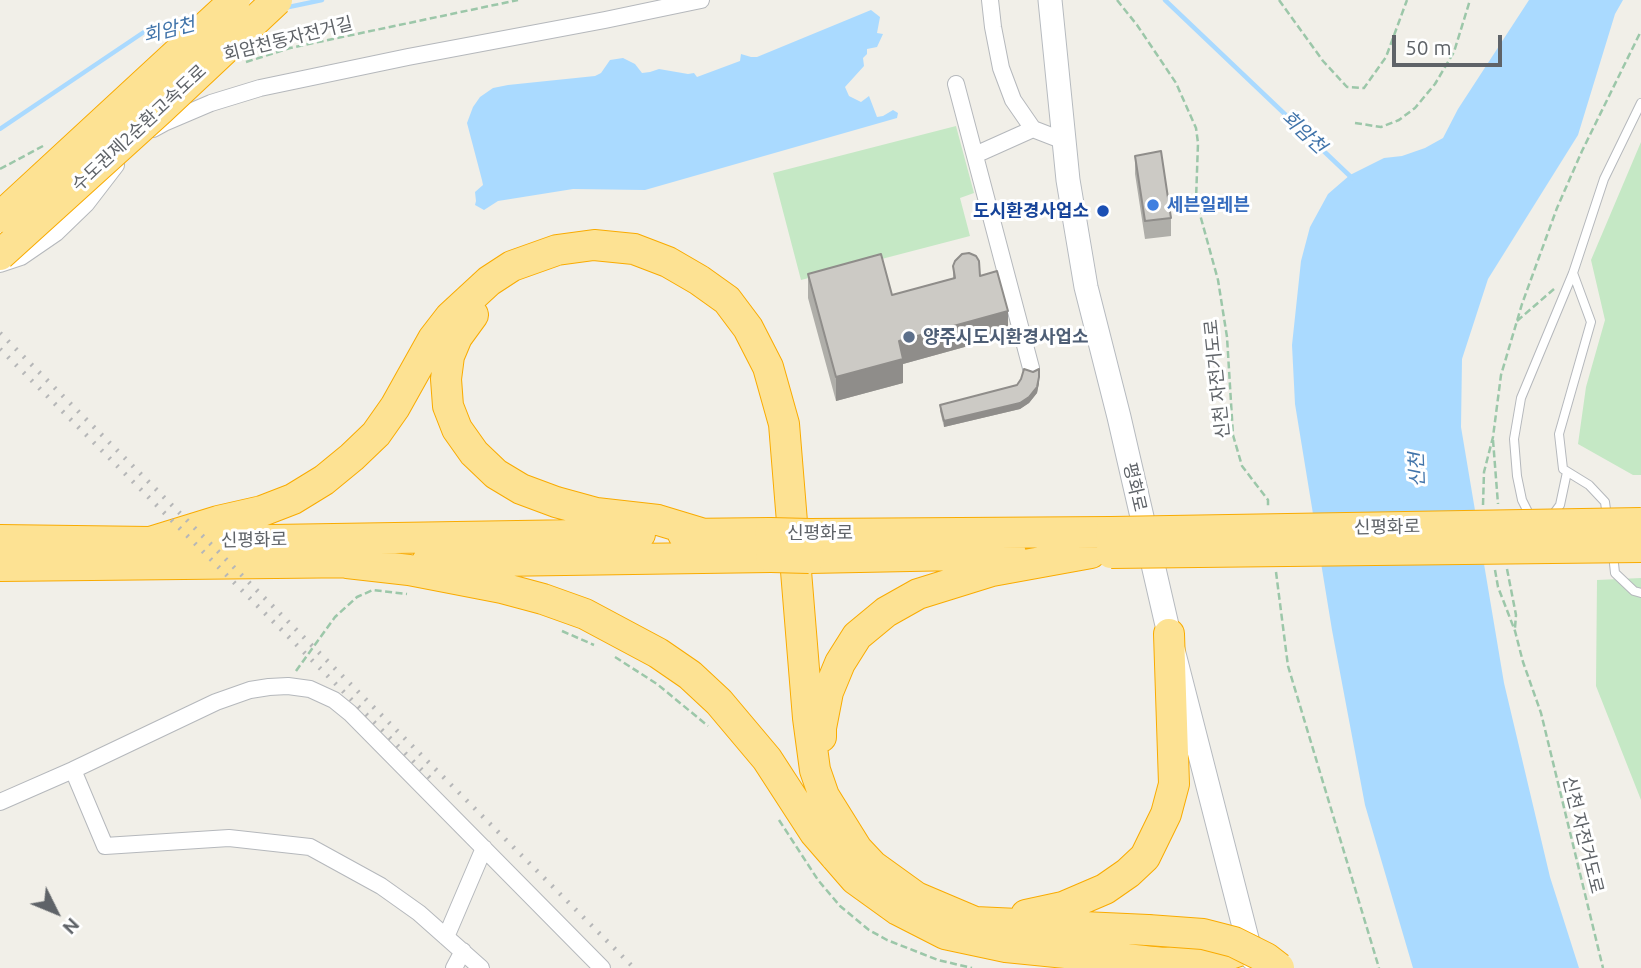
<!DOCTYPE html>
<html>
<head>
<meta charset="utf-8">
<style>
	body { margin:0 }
	#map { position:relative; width:1641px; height:968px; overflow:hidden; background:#f1efe8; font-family:Ubuntu,sans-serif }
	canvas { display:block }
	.north { position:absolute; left:21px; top:877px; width:70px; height:70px; -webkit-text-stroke:5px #fff; paint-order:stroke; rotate:133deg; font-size:19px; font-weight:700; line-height:28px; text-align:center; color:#5f6368 }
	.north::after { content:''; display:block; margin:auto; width:24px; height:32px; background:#5f6368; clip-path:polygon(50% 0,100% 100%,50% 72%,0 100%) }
	.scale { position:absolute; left:1392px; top:35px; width:110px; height:32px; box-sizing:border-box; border:4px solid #5f6368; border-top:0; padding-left:9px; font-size:21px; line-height:24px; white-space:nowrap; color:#5f6368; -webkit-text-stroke:5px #fff; paint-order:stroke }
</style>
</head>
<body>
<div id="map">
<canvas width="1641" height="968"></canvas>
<div class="north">N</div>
<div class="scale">50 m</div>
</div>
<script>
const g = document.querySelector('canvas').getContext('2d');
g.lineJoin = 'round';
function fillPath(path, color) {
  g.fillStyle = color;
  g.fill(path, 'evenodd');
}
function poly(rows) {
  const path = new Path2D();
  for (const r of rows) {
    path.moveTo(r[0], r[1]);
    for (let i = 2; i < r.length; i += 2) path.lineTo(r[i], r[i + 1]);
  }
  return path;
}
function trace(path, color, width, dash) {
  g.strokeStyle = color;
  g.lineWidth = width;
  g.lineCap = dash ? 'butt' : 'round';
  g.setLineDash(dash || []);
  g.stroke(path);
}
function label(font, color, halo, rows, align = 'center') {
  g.font = font + ' Ubuntu,"Noto Sans KR",sans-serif';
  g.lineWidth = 6;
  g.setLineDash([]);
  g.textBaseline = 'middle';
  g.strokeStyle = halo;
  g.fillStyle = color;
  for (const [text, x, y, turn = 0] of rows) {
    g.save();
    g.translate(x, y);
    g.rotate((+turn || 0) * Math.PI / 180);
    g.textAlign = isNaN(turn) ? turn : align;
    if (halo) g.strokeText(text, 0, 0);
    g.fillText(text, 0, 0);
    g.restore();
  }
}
fillPath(poly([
	[956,126,974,193,960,198,970,236,801,280,773,173],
	[1641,142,1641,475,1633,475,1578,444,1586,387,1605,320,1591,260],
	[1641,578,1641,800,1596,686,1597,580]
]), '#c5e8c5');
fillPath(poly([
	[1529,0,1623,0,1615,14,1578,135,1488,279,1462,359,1461,427,1504,683,1550,877,1579,968,1413,968,1365,805,1332,630,1295,404,1292,345,1301,261,1310,227,1328,194,1350,175,1384,158,1402,156,1425,148,1443,138,1458,109],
	[871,10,880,17,877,33,883,34,877,47,867,49,867,54,863,58,864,66,845,87,849,96,861,102,869,96,877,117,883,116,893,110,898,113,897,118,645,190,573,189,498,201,484,210,475,205,476,201,475,192,483,185,482,180,467,123,473,107,480,97,493,88,508,85,595,76,601,73,610,60,623,58,635,64,642,73,650,72,659,69,688,74,694,73,697,77,740,61,741,54,751,57,757,57]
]), '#aadaff');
trace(poly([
	[1165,0,1352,178],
	[284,8,322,0],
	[0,129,144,32,189,24]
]), '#aadaff', 4.5);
const lane = poly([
	[1573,273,1591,322,1559,434,1563,469,1589,485,1605,502,1607,517],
	[1552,516,1560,505,1567,472],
	[1531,518,1522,500,1517,476,1514,439,1521,398,1573,273,1604,179,1641,103],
	[1613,554,1615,573,1634,591,1641,593]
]);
const street = poly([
	[990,0,993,27,1001,68,1013,100,1033,129,1064,141],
	[956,84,1031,368],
	[153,129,164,123,211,103,260,88,408,57,605,20,701,0],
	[975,155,1033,129],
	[0,264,21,257,56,233,86,204,116,165],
	[73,770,105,846,229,838,310,847,381,886,419,913,481,968],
	[0,802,73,770,216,702,250,690,269,687,288,686,310,689,334,700,350,713,602,968],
	[446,937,484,848],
	[454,968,463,951]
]);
const secondary = poly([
	[1050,0,1068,180,1086,287,1119,417,1169,634,1252,958]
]);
const highway = poly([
	[473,315,457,337,449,356,446,379,448,406,457,429,474,453,496,474,521,489,556,502,596,513,658,520,701,533],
	[683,534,770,533],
	[810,534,1111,532],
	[0,540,150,542,640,534],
	[150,542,218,521,262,511,293,499,324,480,352,457,376,434,395,407,433,339,450,317,489,281,512,266,557,250,594,245,634,249,668,262,699,280,727,300,748,328,768,367,784,424,808,718,815,770,824,796,857,849,873,866,916,897,975,922,1148,930],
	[809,558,1011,554],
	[427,562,771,557],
	[347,563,409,570,502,588,543,599,585,614,658,653,690,675,719,702,767,759,815,833,855,879,898,910,945,934,1006,947,1164,963,1183,968],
	[0,566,367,562],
	[821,737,821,728,828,692,840,663,857,636,886,612,918,594,992,571,1091,553],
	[818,814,835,856],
	[1026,915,1063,907,1105,889,1128,873,1145,857,1166,814,1174,784,1169,634],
	[1164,963,1224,956,1248,948]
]);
trace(lane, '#b5b8bc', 10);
trace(street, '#b5b8bc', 18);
trace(secondary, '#b6babf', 25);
trace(highway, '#f9ab00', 32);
trace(poly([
	[1117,0,1137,25,1176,83,1196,128,1198,143,1196,200,1218,280,1227,337,1233,435,1242,466,1268,500,1268,507],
	[1279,0,1323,61,1347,87,1364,88,1386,57,1407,0],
	[246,62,290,48,518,0],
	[1355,123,1381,127,1399,120,1415,108,1435,84,1454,52,1470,0],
	[0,169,43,146],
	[1517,321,1554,289],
	[1493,440,1498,504],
	[1483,505,1484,472,1493,437,1501,375,1522,304,1557,208,1582,151,1641,31],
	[1507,569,1516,615,1515,628],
	[1495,570,1498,587,1515,631,1523,662,1541,713,1603,968],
	[1276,572,1288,666,1379,968],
	[562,631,594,645],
	[615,657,657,684,708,726],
	[296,671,335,617,357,597,373,590,407,594],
	[779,820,818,880,840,906,869,930,887,940,938,960,972,968]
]), '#9cc7a9', 2.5, [7, 3.5]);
trace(lane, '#fff', 8);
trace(street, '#fff', 16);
trace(secondary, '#fff', 23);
trace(highway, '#fde293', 30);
trace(poly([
	[0,333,634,968],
	[0,349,434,782]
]), '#b6b7b8', 4.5, [2, 9]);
const highwayBridge = poly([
	[0,217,235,0],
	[0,255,160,110,277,0],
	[1111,532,1641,523],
	[770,533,810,534],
	[1111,553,1641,547],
	[771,557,809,558],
	[1148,930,1203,934,1234,942,1266,958,1279,968]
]);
trace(highwayBridge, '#f9ab00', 32, []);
trace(highwayBridge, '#fde293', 30);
fillPath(poly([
	[1135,156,1171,218,1171,236,1145,239,1135,174],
	[953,266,980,276,1008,335,903,364,903,383,836,401,808,298,808,274,892,295,953,278],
	[1021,379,1039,383,1037,393,1029,403,1020,409,944,427,940,411,940,405,1017,385]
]), '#afaea9');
fillPath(poly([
	[1008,311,1008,335,903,364,903,383,836,401,836,377,899,341],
	[1039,377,1039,383,1037,393,1029,403,1020,409,944,427,944,421]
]), '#8f8d8a');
const building = poly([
	[1161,151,1171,218,1145,221,1135,156,1161,151],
	[969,253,976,256,979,261,980,276,997,271,1008,311,899,341,903,359,836,377,808,274,881,254,892,295,955,278,953,266,955,261,962,254,969,253],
	[1024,369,1033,372,1039,369,1039,377,1037,387,1029,397,1020,403,944,421,940,405,1017,385,1021,379,1024,369]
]);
fillPath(building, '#cccac5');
trace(building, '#8f8d8a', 2);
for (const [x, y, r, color] of [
	[1153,205,7,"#3f7fe0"],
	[1103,211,7,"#1a4fb4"],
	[909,337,7,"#5c6f8a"]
]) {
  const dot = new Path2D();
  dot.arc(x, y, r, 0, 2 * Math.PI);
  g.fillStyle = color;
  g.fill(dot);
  trace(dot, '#fff', 2.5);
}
label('18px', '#5f6368', '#fff', [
	["회암천동자전거길",288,39,-14],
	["수도권제2순환고속도로",139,128,-43],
	["신천 자전거도로",1217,379,-96],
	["평화로",1135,487,77],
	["신평화로",1387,527,-1],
	["신평화로",820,533],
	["신평화로",254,540,-1],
	["신천 자전거도로",1583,835,76]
]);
label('bold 18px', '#366cbe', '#fff', [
	["세븐일레븐",1167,205]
], 'left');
label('bold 18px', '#164399', '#fff', [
	["도시환경사업소",1089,211]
], 'right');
label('bold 18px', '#4e5e75', '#fff', [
	["양주시도시환경사업소",923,337]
], 'left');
label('italic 19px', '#4174aa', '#fff', [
	["회암천",169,30,-14],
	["회암천",1304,132,43],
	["신천",1417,470,-92]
]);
</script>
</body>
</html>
